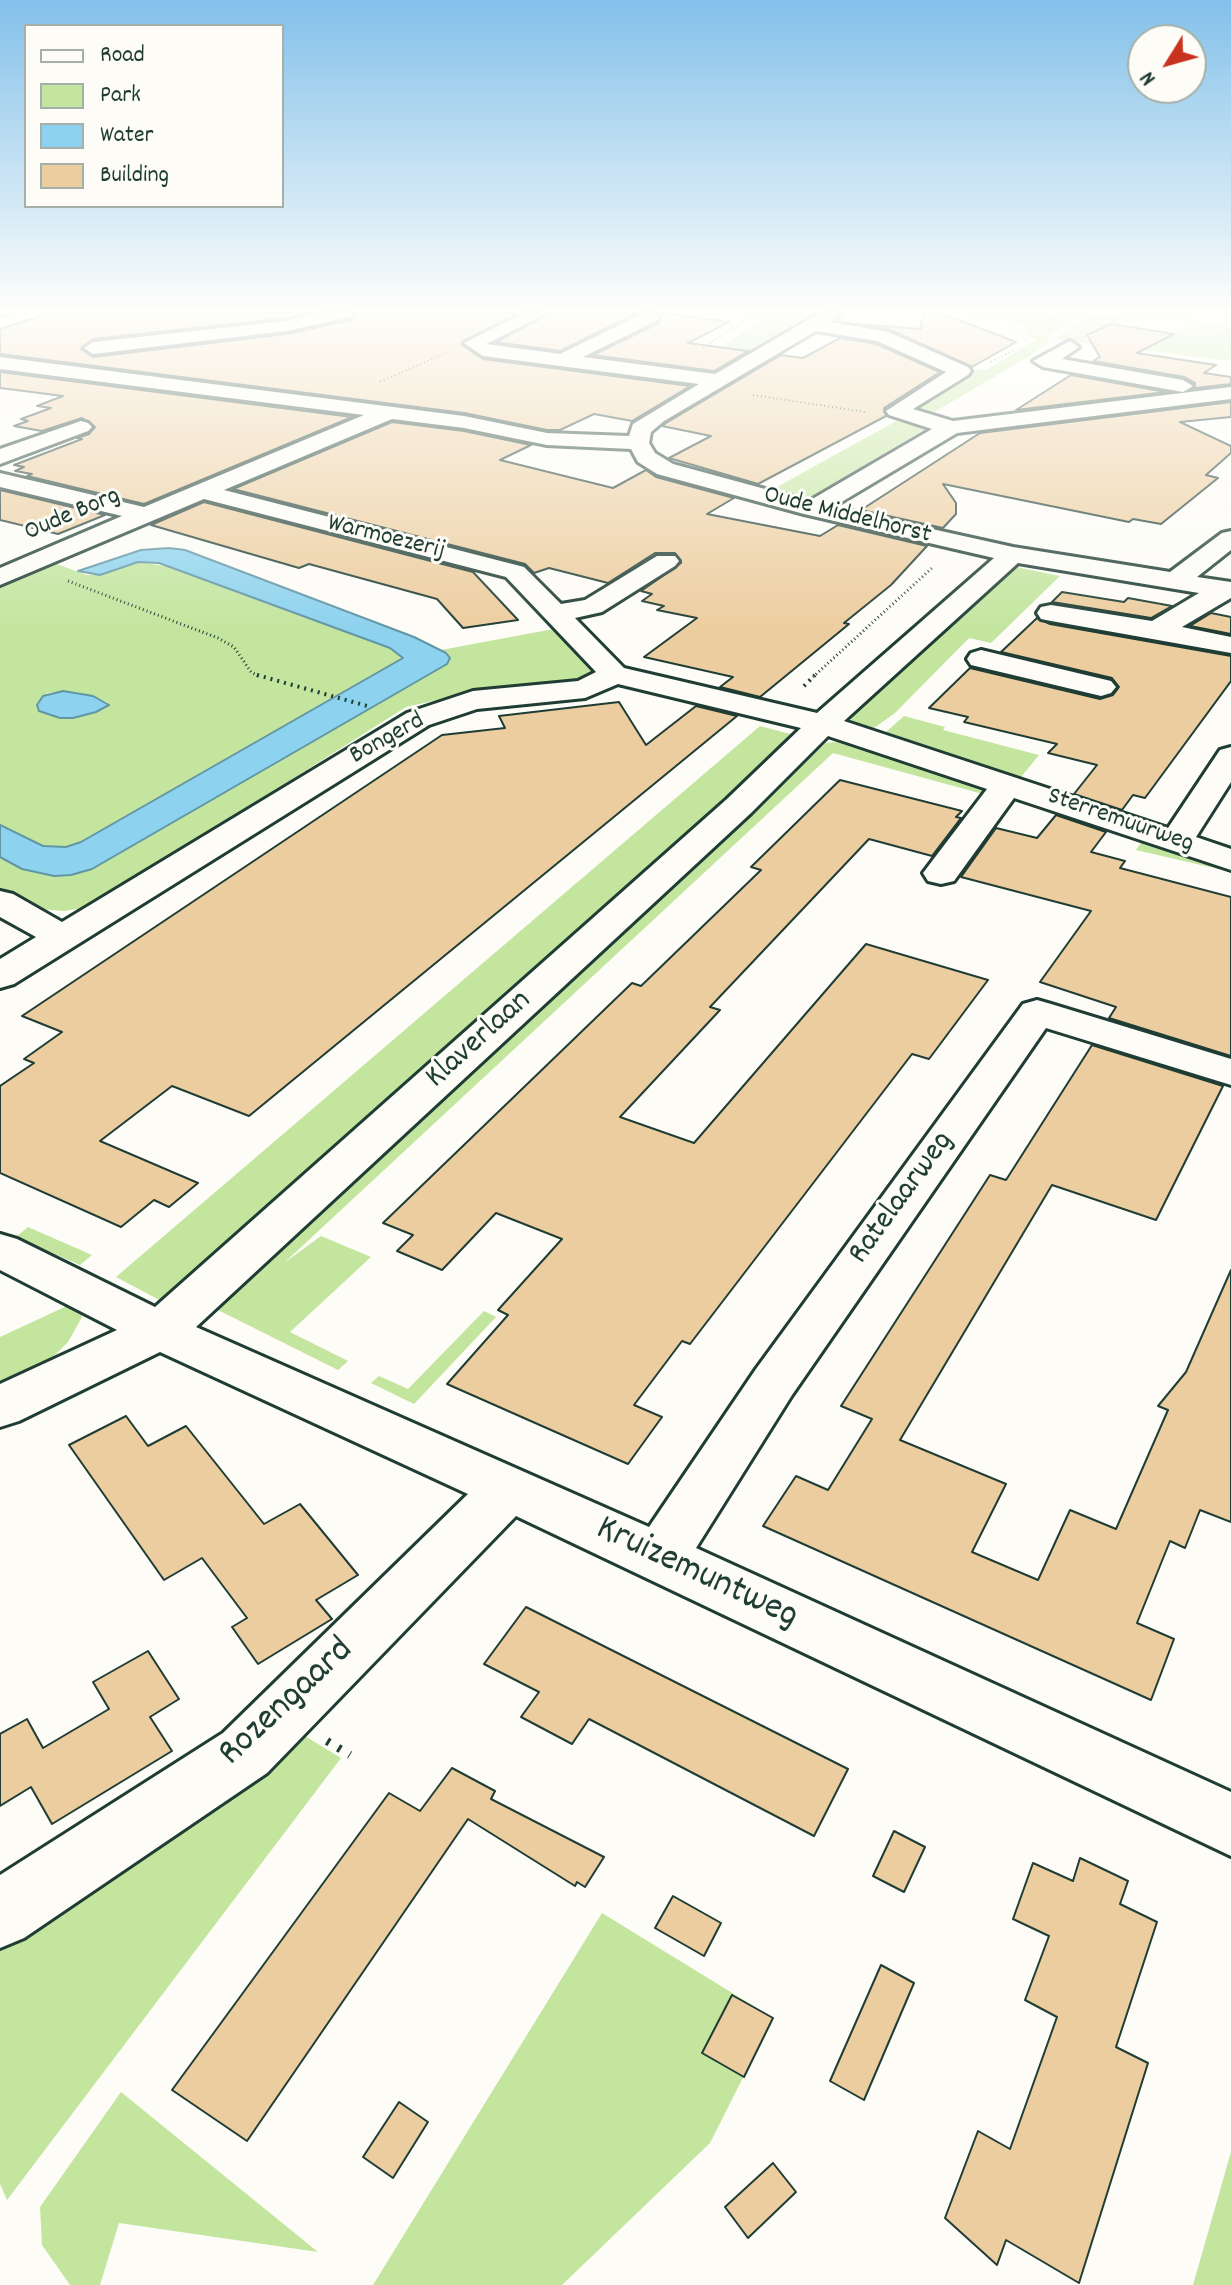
<!DOCTYPE html>
<html>
<head>
<meta charset="utf-8">
<style>
	body { margin:0 }
	#map { position:relative; width:1231px; height:2285px; overflow:hidden; background:#fdfcf7; font-family:Dekko,sans-serif }
	canvas { display:block }
	.legend { position:absolute; left:24px; top:24px; width:260px; height:184px; box-sizing:border-box; background:#fdfcf7; border:2px solid #a4b0a9; margin:0; padding:10px 14px; list-style:none; font-size:24px; color:#1f3d34 }
	.legend li { display:flex; align-items:center; gap:16px; height:40px }
	.legend b { width:40px; border:2px solid #a4b0a9 }
	.north { position:absolute; left:1127px; top:24px; width:80px; height:80px; box-sizing:border-box; background:#fdfcf7; border:2px solid #a4b0a9; border-radius:50%; rotate:233deg; font-size:22px; font-weight:700; line-height:32px; text-align:center; color:#1f3d34 }
	.north::after { content:''; display:block; margin:auto; width:28px; height:36px; background:#c8321e; clip-path:polygon(50% 0,100% 100%,50% 72%,0 100%) }
</style>
</head>
<body>
<div id="map">
<canvas width="1231" height="2285"></canvas>
<ul class="legend">
<li><b style="height:10px;background:#fdfcf7"></b>Road</li>
<li><b style="height:22px;background:#c3e59e"></b>Park</li>
<li><b style="height:22px;background:#8dd2ee"></b>Water</li>
<li><b style="height:22px;background:#eccd9f"></b>Building</li>
</ul>
<div class="north">N</div>
</div>
<script>
const g = document.querySelector('canvas').getContext('2d');
g.lineJoin = 'round';
function fillPath(path, color) {
  g.fillStyle = color;
  g.fill(path, 'evenodd');
}
function poly(rows) {
  const path = new Path2D();
  for (const r of rows) {
    path.moveTo(r[0], r[1]);
    for (let i = 2; i < r.length; i += 2) path.lineTo(r[i], r[i + 1]);
  }
  return path;
}
function trace(path, color, width, dash) {
  g.strokeStyle = color;
  g.lineWidth = width;
  g.lineCap = dash ? 'butt' : 'round';
  g.setLineDash(dash || []);
  g.stroke(path);
}
function label(font, color, halo, rows, align = 'center') {
  g.font = font + ' Dekko,sans-serif';
  g.lineWidth = 6;
  g.setLineDash([]);
  g.textBaseline = 'middle';
  g.strokeStyle = halo;
  g.fillStyle = color;
  for (const [text, x, y, turn = 0] of rows) {
    g.save();
    g.translate(x, y);
    g.rotate((+turn || 0) * Math.PI / 180);
    g.textAlign = isNaN(turn) ? turn : align;
    if (halo) g.strokeText(text, 0, 0);
    g.fillText(text, 0, 0);
    g.restore();
  }
}
fillPath(poly([
	[758,313,820,313,709,377,685,374,762,319,763,314],
	[966,313,1082,313,1045,338,1051,341,1033,354,926,417,912,412,913,407,966,377,971,371,988,369,1037,339,1030,337,1026,328,1006,319],
	[1092,313,1123,317,1085,338,1128,345,1137,341,1156,344,1191,324,1231,331,1231,361,1054,339],
	[896,421,926,428,805,501,768,492],
	[138,562,173,567,390,648,403,658,81,842,66,847,43,846,0,825,0,581,54,563,87,575,100,575],
	[55,692,93,696,108,703,104,709,96,712,73,718,60,718,39,711,47,693],
	[1016,567,1060,576,991,643,969,638,895,713,874,728,852,721,847,714],
	[559,628,592,668,590,675,572,683,446,698,406,707,90,907,64,911,39,909,0,889,0,857,40,874,71,875,92,869,447,664,450,658,441,650],
	[904,716,945,727,943,730,1039,755,1021,777,886,732],
	[760,726,794,735,167,1304,116,1277],
	[836,742,993,789,990,796,833,753,284,1263,321,1236,371,1257,290,1332,348,1361,338,1370,216,1309,826,743],
	[1144,838,1231,869,1231,872,1136,850],
	[28,1227,92,1255,80,1265,16,1237],
	[69,1305,79,1307,82,1317,68,1342,53,1357,0,1382,0,1337],
	[484,1311,496,1317,414,1404,371,1383,379,1376,408,1389],
	[295,1730,341,1758,7,2200,0,2184,0,1940],
	[602,1913,773,2018,710,2143,562,2285,373,2285],
	[121,2092,318,2252,119,2223,100,2285,70,2285,42,2245,40,2207],
	[1231,2152,1231,2285,1193,2285]
]), '#c3e59e');
const water = poly([
	[169,548,185,550,414,637,446,653,450,658,447,664,92,869,71,875,54,876,22,869,0,857,0,825,43,846,66,847,81,842,403,658,390,648,159,563,138,562,100,575,78,571,141,550,169,548],
	[63,691,93,696,109,705,96,712,73,718,60,718,39,711,37,705,43,696,63,691]
]);
fillPath(water, '#8dd2ee');
trace(water, '#6196a4', 2);
fillPath(poly([
	[4,313,13,313,0,318,0,314,4,313]
]), '#6196a4');
const building = poly([
	[50,313,307,313,286,318,93,339,81,349,93,357,287,334,351,320,356,313,517,313,461,344,483,359,690,386,632,421,594,414,560,430,547,430,464,413,0,354,0,329,50,313],
	[550,313,637,313,560,351,496,342,550,313],
	[662,313,729,322,688,343,748,351,714,371,593,355,659,323,662,313],
	[923,313,940,313,1016,342,972,367,889,329,858,324,921,329,923,313],
	[1111,324,1174,334,1137,353,1216,365,1204,373,1231,377,1231,384,1195,388,1195,383,1184,377,1093,361,1100,357,1087,335,1111,324],
	[840,338,876,344,940,372,884,408,886,416,758,484,669,458,711,436,662,426,666,423,781,355,803,358,840,338],
	[0,372,352,417,144,504,27,476,32,474,15,471,24,467,14,465,82,439,77,438,89,434,95,427,82,418,42,431,14,426,28,421,21,419,51,408,37,406,63,396,0,388,0,372],
	[1071,375,1166,392,1016,410,1071,375],
	[1231,402,1231,417,1180,422,1231,446,1231,453,1206,475,1218,478,1161,524,1133,519,1129,522,943,484,956,503,956,514,943,528,861,510,980,433,1231,402],
	[392,422,464,431,531,445,500,460,613,488,646,470,656,477,734,498,707,514,820,536,838,525,927,546,891,585,844,623,849,624,760,697,720,687,733,677,644,657,697,618,657,610,664,606,642,601,652,594,641,591,681,563,675,553,655,553,608,583,549,568,534,573,525,564,233,489,392,422],
	[0,490,105,515,58,534,0,520,0,490],
	[204,502,473,572,518,620,463,628,437,599,309,564,299,568,151,525,204,502],
	[1062,592,1124,602,1128,598,1172,606,1151,618,1052,602,1062,592],
	[1211,613,1231,617,1231,634,1190,626,1211,613],
	[1037,618,1050,624,1231,656,1231,681,1145,798,1133,795,1122,810,1074,794,1097,765,1048,753,1057,744,964,722,968,717,929,708,970,668,1100,699,1113,695,1119,687,1112,678,1001,652,1037,618],
	[619,702,646,745,696,706,737,716,249,1116,172,1086,100,1141,198,1183,169,1207,154,1200,121,1227,0,1173,0,1086,34,1063,24,1059,62,1032,22,1016,442,735,505,728,499,716,619,702],
	[840,780,962,811,956,817,961,818,932,856,869,839,710,1007,720,1010,620,1117,694,1143,866,944,988,980,929,1059,912,1054,690,1344,682,1341,634,1405,662,1417,628,1464,447,1384,508,1315,498,1310,562,1239,496,1213,442,1270,397,1251,413,1235,383,1223,632,983,641,986,730,900,761,870,751,867,840,780],
	[1056,815,1106,832,1091,852,1125,861,1120,868,1231,897,1231,1056,1109,1018,1116,1007,1040,982,1091,911,961,877,996,828,1037,838,1056,815],
	[1092,1045,1223,1086,1156,1220,1052,1185,900,1440,1006,1484,972,1552,1038,1580,1070,1510,1116,1529,1168,1410,1158,1406,1186,1372,1231,1270,1231,1522,1200,1510,1185,1548,1170,1541,1137,1623,1174,1639,1151,1700,763,1526,796,1476,828,1490,872,1419,841,1406,990,1175,1006,1180,1092,1045],
	[126,1416,148,1446,186,1426,264,1524,300,1504,358,1575,316,1600,332,1619,258,1664,232,1627,247,1618,202,1558,164,1580,69,1445,126,1416],
	[526,1607,848,1769,814,1836,589,1719,572,1744,521,1717,539,1692,484,1664,526,1607],
	[148,1651,179,1699,150,1717,172,1751,52,1824,31,1787,0,1806,0,1734,27,1719,43,1748,109,1709,93,1682,148,1651],
	[452,1768,495,1791,491,1799,604,1857,585,1887,577,1882,575,1886,468,1819,247,2141,172,2090,389,1793,420,1811,452,1768],
	[894,1831,925,1847,904,1892,873,1876,894,1831],
	[1080,1858,1128,1881,1120,1904,1157,1922,1116,2047,1148,2063,1079,2283,1006,2240,997,2265,945,2218,978,2131,1010,2149,1057,2017,1025,2000,1049,1936,1013,1919,1033,1863,1073,1881,1080,1858],
	[673,1896,721,1923,704,1956,655,1928,673,1896],
	[881,1965,914,1983,864,2100,830,2081,881,1965],
	[732,1995,773,2018,744,2077,702,2053,732,1995],
	[399,2102,428,2122,393,2178,363,2157,399,2102],
	[773,2163,796,2192,748,2238,725,2207,773,2163]
]);
fillPath(building, '#eccd9f');
trace(building, '#1f3d34', 2);
const minor = poly([
	[320,313,353,313,350,317,286,331,93,354,84,348,93,342,286,321,320,313],
	[524,313,547,313,486,344,560,354,644,313,659,313,658,320,583,357,715,374,820,313,842,313,830,322,888,332,968,367,971,371,968,375,913,409,953,421,1231,387,1231,399,957,433,833,507,1013,547,1170,572,1222,533,1231,531,1231,550,1197,577,1231,582,1231,598,1182,627,1231,637,1231,653,1051,621,1041,619,1037,613,1041,607,1051,605,1152,621,1199,593,1018,563,844,721,1168,828,1220,750,1231,747,1231,782,1196,837,1231,849,1231,870,1014,798,954,881,941,884,928,881,923,873,987,789,828,736,751,813,196,1327,649,1527,756,1369,1023,1004,1037,1000,1051,1004,1231,1059,1231,1085,1046,1028,792,1395,696,1548,1231,1792,1231,1856,516,1516,267,1773,24,1938,0,1948,0,1875,223,1733,468,1494,160,1352,19,1421,0,1427,0,1384,117,1330,0,1270,0,1234,17,1239,155,1307,727,799,801,728,618,684,585,698,477,709,429,725,14,984,0,988,0,959,36,937,0,917,0,891,13,894,62,922,407,713,473,691,578,681,596,672,506,577,204,499,0,585,0,568,122,516,0,487,0,473,144,507,364,415,0,369,0,357,464,416,547,433,629,436,633,424,699,384,483,356,464,343,524,313],
	[816,331,877,341,946,372,886,411,889,415,932,429,809,501,673,464,655,453,649,443,651,432,664,421,816,331],
	[392,419,464,428,547,445,631,449,638,462,657,474,804,514,994,558,817,713,624,668,575,618,602,612,675,566,679,561,675,556,657,556,585,600,561,604,524,567,224,490,392,419],
	[1070,341,1079,347,1062,359,1183,380,1193,386,1183,392,1043,367,1033,361,1070,341],
	[81,421,88,423,92,427,88,431,0,464,0,449,81,421],
	[981,650,1111,681,1116,687,1111,693,1101,696,971,665,967,659,971,653,981,650]
]);
trace(minor, '#1f3d34', 6);
trace(poly([
	[1127,313,1188,320,1231,330],
	[1050,322,1064,313],
	[703,348,756,313],
	[991,362,1014,350],
	[380,382,448,352],
	[753,395,865,412]
]), '#1f3d34', 2, [1, 3]);
trace(poly([
	[68,581,218,638,234,647,251,672,260,677],
	[813,677,932,568]
]), '#1f3d34', 3, [1, 3]);
trace(poly([
	[257,675,371,707],
	[804,686,815,675]
]), '#1f3d34', 4, [2, 5]);
trace(poly([
	[327,1741,350,1755]
]), '#1f3d34', 8, [3, 10]);
fillPath(minor, '#fdfcf7');
const sky = g.createLinearGradient(0, 0, 0, 633);
sky.addColorStop(0, '#83c0ea');
sky.addColorStop(0.49, '#fefefb');
sky.addColorStop(1, '#fefefb00');
g.fillStyle = sky;
g.fillRect(0, 0, 1231, 633);
label('26px', '#1f3d34', '#fdfcf7', [
	["Oude Borg",73,516,-23],
	["Oude Middelhorst",847,517,14],
	["Warmoezerij",386,539,14],
	["Bongerd",388,740,-29],
	["Sterremuurweg",1120,822,19]
]);
label('32px', '#1f3d34', '#fdfcf7', [
	["Klaverlaan",480,1041,-42],
	["Ratelaarweg",903,1199,-54]
]);
label('38px', '#1f3d34', '#fdfcf7', [
	["Kruizemuntweg",696,1575,25],
	["Rozengaard",288,1704,-43]
]);
</script>
</body>
</html>
